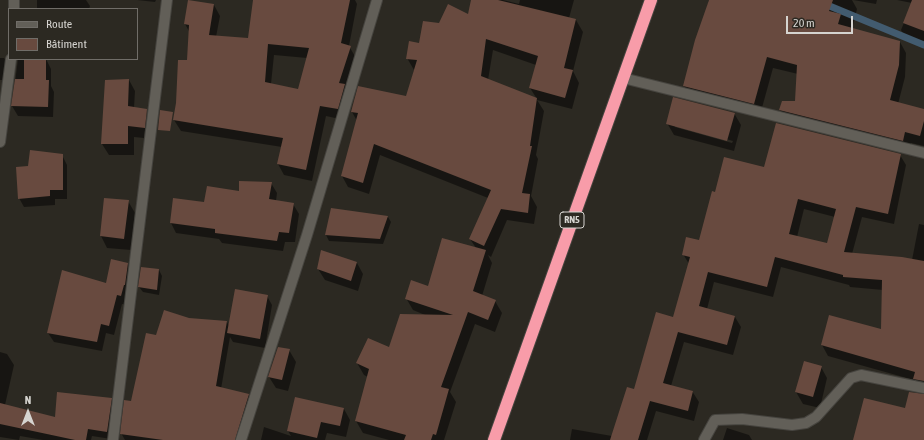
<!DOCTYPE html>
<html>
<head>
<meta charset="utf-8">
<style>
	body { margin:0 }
	#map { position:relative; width:924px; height:440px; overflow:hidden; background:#2c2922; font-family:"Asap Condensed",sans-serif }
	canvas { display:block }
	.legend { position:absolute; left:8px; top:8px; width:130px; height:52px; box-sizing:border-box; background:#2c2922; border:1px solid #706d68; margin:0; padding:5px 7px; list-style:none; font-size:12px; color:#d6d4d0 }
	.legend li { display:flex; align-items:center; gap:8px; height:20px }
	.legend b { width:20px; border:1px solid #706d68 }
	.north { position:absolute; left:8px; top:392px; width:40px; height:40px; -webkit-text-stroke:3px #2c2922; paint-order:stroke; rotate:0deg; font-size:11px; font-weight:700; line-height:16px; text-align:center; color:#d6d4d0 }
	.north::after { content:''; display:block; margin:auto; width:14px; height:18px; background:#d6d4d0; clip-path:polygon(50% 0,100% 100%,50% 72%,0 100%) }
	.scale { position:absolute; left:786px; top:16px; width:67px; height:18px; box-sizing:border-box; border:2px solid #d6d4d0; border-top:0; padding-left:5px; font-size:12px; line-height:14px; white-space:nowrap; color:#d6d4d0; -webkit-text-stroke:3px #2c2922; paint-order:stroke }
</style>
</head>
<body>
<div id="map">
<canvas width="924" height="440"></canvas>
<ul class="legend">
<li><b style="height:5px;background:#625f58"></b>Route</li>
<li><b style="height:11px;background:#684a3f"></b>Bâtiment</li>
</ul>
<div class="north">N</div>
<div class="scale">20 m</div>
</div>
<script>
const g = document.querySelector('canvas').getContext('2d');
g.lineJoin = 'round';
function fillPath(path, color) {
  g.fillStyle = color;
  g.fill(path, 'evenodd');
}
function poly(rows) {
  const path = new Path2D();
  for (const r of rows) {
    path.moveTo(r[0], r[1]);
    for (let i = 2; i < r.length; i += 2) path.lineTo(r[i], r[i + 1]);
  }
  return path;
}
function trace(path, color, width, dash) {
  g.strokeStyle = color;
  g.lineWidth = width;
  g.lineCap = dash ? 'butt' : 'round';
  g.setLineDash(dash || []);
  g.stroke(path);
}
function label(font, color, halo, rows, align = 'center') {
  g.font = font + ' "Asap Condensed",sans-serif';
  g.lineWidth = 3;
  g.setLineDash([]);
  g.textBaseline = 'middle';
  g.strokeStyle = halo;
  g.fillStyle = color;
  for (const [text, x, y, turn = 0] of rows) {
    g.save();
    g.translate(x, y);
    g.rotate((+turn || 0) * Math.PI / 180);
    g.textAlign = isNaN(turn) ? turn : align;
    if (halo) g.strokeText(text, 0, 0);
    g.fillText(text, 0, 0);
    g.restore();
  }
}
fillPath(poly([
	[37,0,86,0,90,6,89,9,37,9],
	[137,0,156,0,155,2],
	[254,0,355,0,357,4,349,46,356,58,344,120,326,116,312,181,284,175,278,164,282,147,181,131,174,120,188,62,190,33,185,24,189,1,214,5,220,16,216,37,249,39],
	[274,55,307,58,299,90,271,84],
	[472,0,503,0,519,4,520,0,574,0,569,18,576,20,583,32,573,71,579,83,572,109,537,100,544,111,536,155,538,159,531,196,537,207,534,224,507,220,491,257,488,255,492,263,482,296,495,301,502,313,495,332,475,324,450,392,456,402,444,440,389,440,363,433,356,421,368,377,364,375,357,363,389,348,425,315,413,310,406,298,428,287,476,248,470,239,488,198,380,155,369,194,348,187,342,176,357,121,352,112,407,97,414,70,407,58,439,24,468,15],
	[493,50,536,65,530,88,537,99,488,80],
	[709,0,852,0,857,9,852,29,900,42,906,53,905,77,898,104,924,110,924,146,911,143,910,152,787,122,780,110,796,102,798,74,773,68,760,115,690,98,684,86],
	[853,0,877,0,876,4],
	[897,0,924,0,924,45,906,38,901,30,912,3],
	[0,58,4,58,8,64,5,80,0,80],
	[18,59,46,59,51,69,51,86,54,92,53,117,18,116,12,106],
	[129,80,135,91,134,108,140,109,146,120,144,138,134,137,134,155,109,155,102,144,106,81],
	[734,113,741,125,734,151,674,135,667,123],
	[675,125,733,141,732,143,675,127],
	[62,155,67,165,67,199,55,199,55,205,24,207,19,198,29,167],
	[900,155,906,165,894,224,862,217,852,254,912,260,919,224,924,225,924,390,920,389,914,380,828,356,822,345,882,330,883,290,850,287,849,285,781,267,773,297,714,282,707,309,735,317,741,327,733,355,684,342,671,386,692,391,699,402,694,421,656,411,647,440,570,440,572,429,612,436,674,318,689,264,683,254,700,242,716,193,765,168],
	[804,209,835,217,827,245,797,237],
	[271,183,277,193,276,201,293,204,299,214,295,242,285,242,283,251,222,243,219,239,176,233,171,223,205,203],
	[105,199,128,201,135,213,131,250,107,248,101,236],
	[332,209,388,217,391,222,383,244,329,241,326,235],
	[322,251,357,263,363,274,358,291,325,280,318,269],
	[128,264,133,274,127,305,122,304,114,335,106,333,102,351,54,342,48,333,106,284],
	[159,270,162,276,159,295,143,292,139,287],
	[267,296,272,305,265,348,233,342,230,337,221,389,248,395,253,403,242,437,217,431,214,440,125,440,121,433,157,336,188,319,227,322,229,326],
	[289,350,296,362,288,391,276,388,269,377],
	[0,352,7,354,14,365,5,405,55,418,111,399,115,407,111,439,92,436,91,440,43,440,20,436,19,440,0,437],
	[821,367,827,378,820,408,803,404,796,392],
	[344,409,350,420,346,437,327,433,325,440,261,440,264,427,291,436,288,431],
	[727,428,749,435,752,440,723,440]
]), '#0007');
trace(poly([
	[815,0,924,45]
]), '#425b6f', 7);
fillPath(poly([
	[188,0,214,4,209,35,248,38,253,0,350,0,341,43,351,46,339,83,345,84,338,109,320,106,306,170,277,164,283,138,173,120,176,103,178,60,187,60,189,25,184,24],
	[268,44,309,48,298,89,265,82],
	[471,0,498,0,576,19,564,68,573,70,565,98,529,88,538,56,486,39,481,76,537,98,530,146,532,146,522,193,530,194,528,213,501,209,484,246,469,239,491,190,374,144,363,183,341,176,358,113,351,112,358,86,406,96,417,60,406,59,409,41,419,43,423,21,439,23,448,4,468,14],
	[709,0,833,0,829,11,841,14,838,24,900,41,899,65,890,100,924,109,924,121,920,136,905,132,903,141,779,110,782,101,795,101,797,65,767,57,754,104,683,86,695,40],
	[912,0,924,0,924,31,903,23],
	[24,59,46,59,46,80,49,80,48,107,11,106,15,79,24,79],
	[129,79,128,106,147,109,145,128,128,126,128,144,101,144,105,80],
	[673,97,735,113,727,141,666,124],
	[160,110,173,112,170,131,158,130],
	[776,123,901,154,888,214,856,207,844,252,902,257,924,261,924,381,913,379,915,372,821,345,829,315,881,329,882,280,843,277,843,275,775,257,767,287,708,272,699,306,735,316,727,345,678,332,663,383,693,391,688,411,650,401,638,440,610,440,627,387,634,389,656,312,673,317,690,257,682,255,686,237,699,240,712,191,715,192,724,157,764,167],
	[798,199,836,209,827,243,789,234],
	[30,150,63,154,63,190,50,190,50,196,18,199,16,167,28,166],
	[239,181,272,182,269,199,294,203,289,233,279,232,277,241,215,233,215,229,170,223,173,198,204,202,207,186,239,191],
	[104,198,129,200,124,239,100,236],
	[331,208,388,216,380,239,325,235],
	[442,238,486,250,473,291,496,300,488,320,468,312,441,387,449,389,436,435,433,434,431,440,404,440,406,435,355,421,369,369,356,363,368,338,389,347,400,314,453,315,405,299,411,280,428,286],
	[321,250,357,262,351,281,317,269],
	[111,259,128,263,125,285,124,285,121,296,117,295,109,326,101,324,97,342,47,333,62,270,106,283],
	[141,267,159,269,157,290,138,287],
	[235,289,268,295,260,339,227,333],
	[164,310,189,318,227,321,216,386,249,394,235,440,163,440,120,434,124,400,131,401,146,333,156,335],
	[278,347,290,349,282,380,268,377],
	[804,361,822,366,813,397,795,392],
	[57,392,112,398,107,432,88,429,86,440,75,440,0,424,0,403,55,417],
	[909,392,924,394,924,440,853,440,864,398,905,408],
	[295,397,344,408,340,426,321,422,317,438,287,431]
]), '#684a3f');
const minor = poly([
	[14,9,14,0],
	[623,78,924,153],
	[0,142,11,59],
	[113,440,167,0],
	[241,440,307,235,377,0],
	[704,440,715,420,742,419,792,425,806,423,816,417,851,378,861,375,924,388]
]);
const highway = poly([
	[494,440,651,0]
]);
trace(minor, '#46443f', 12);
trace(highway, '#46443f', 14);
trace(minor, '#625f58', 10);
trace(highway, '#f89ca9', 12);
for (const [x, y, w] of [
	[572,220,24]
]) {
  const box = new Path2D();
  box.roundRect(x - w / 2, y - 8, w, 16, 3);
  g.fillStyle = '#2c2922';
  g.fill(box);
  trace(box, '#d6d4d0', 1);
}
label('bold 10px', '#d6d4d0', null, [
	["RN5",572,220]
]);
</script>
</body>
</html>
